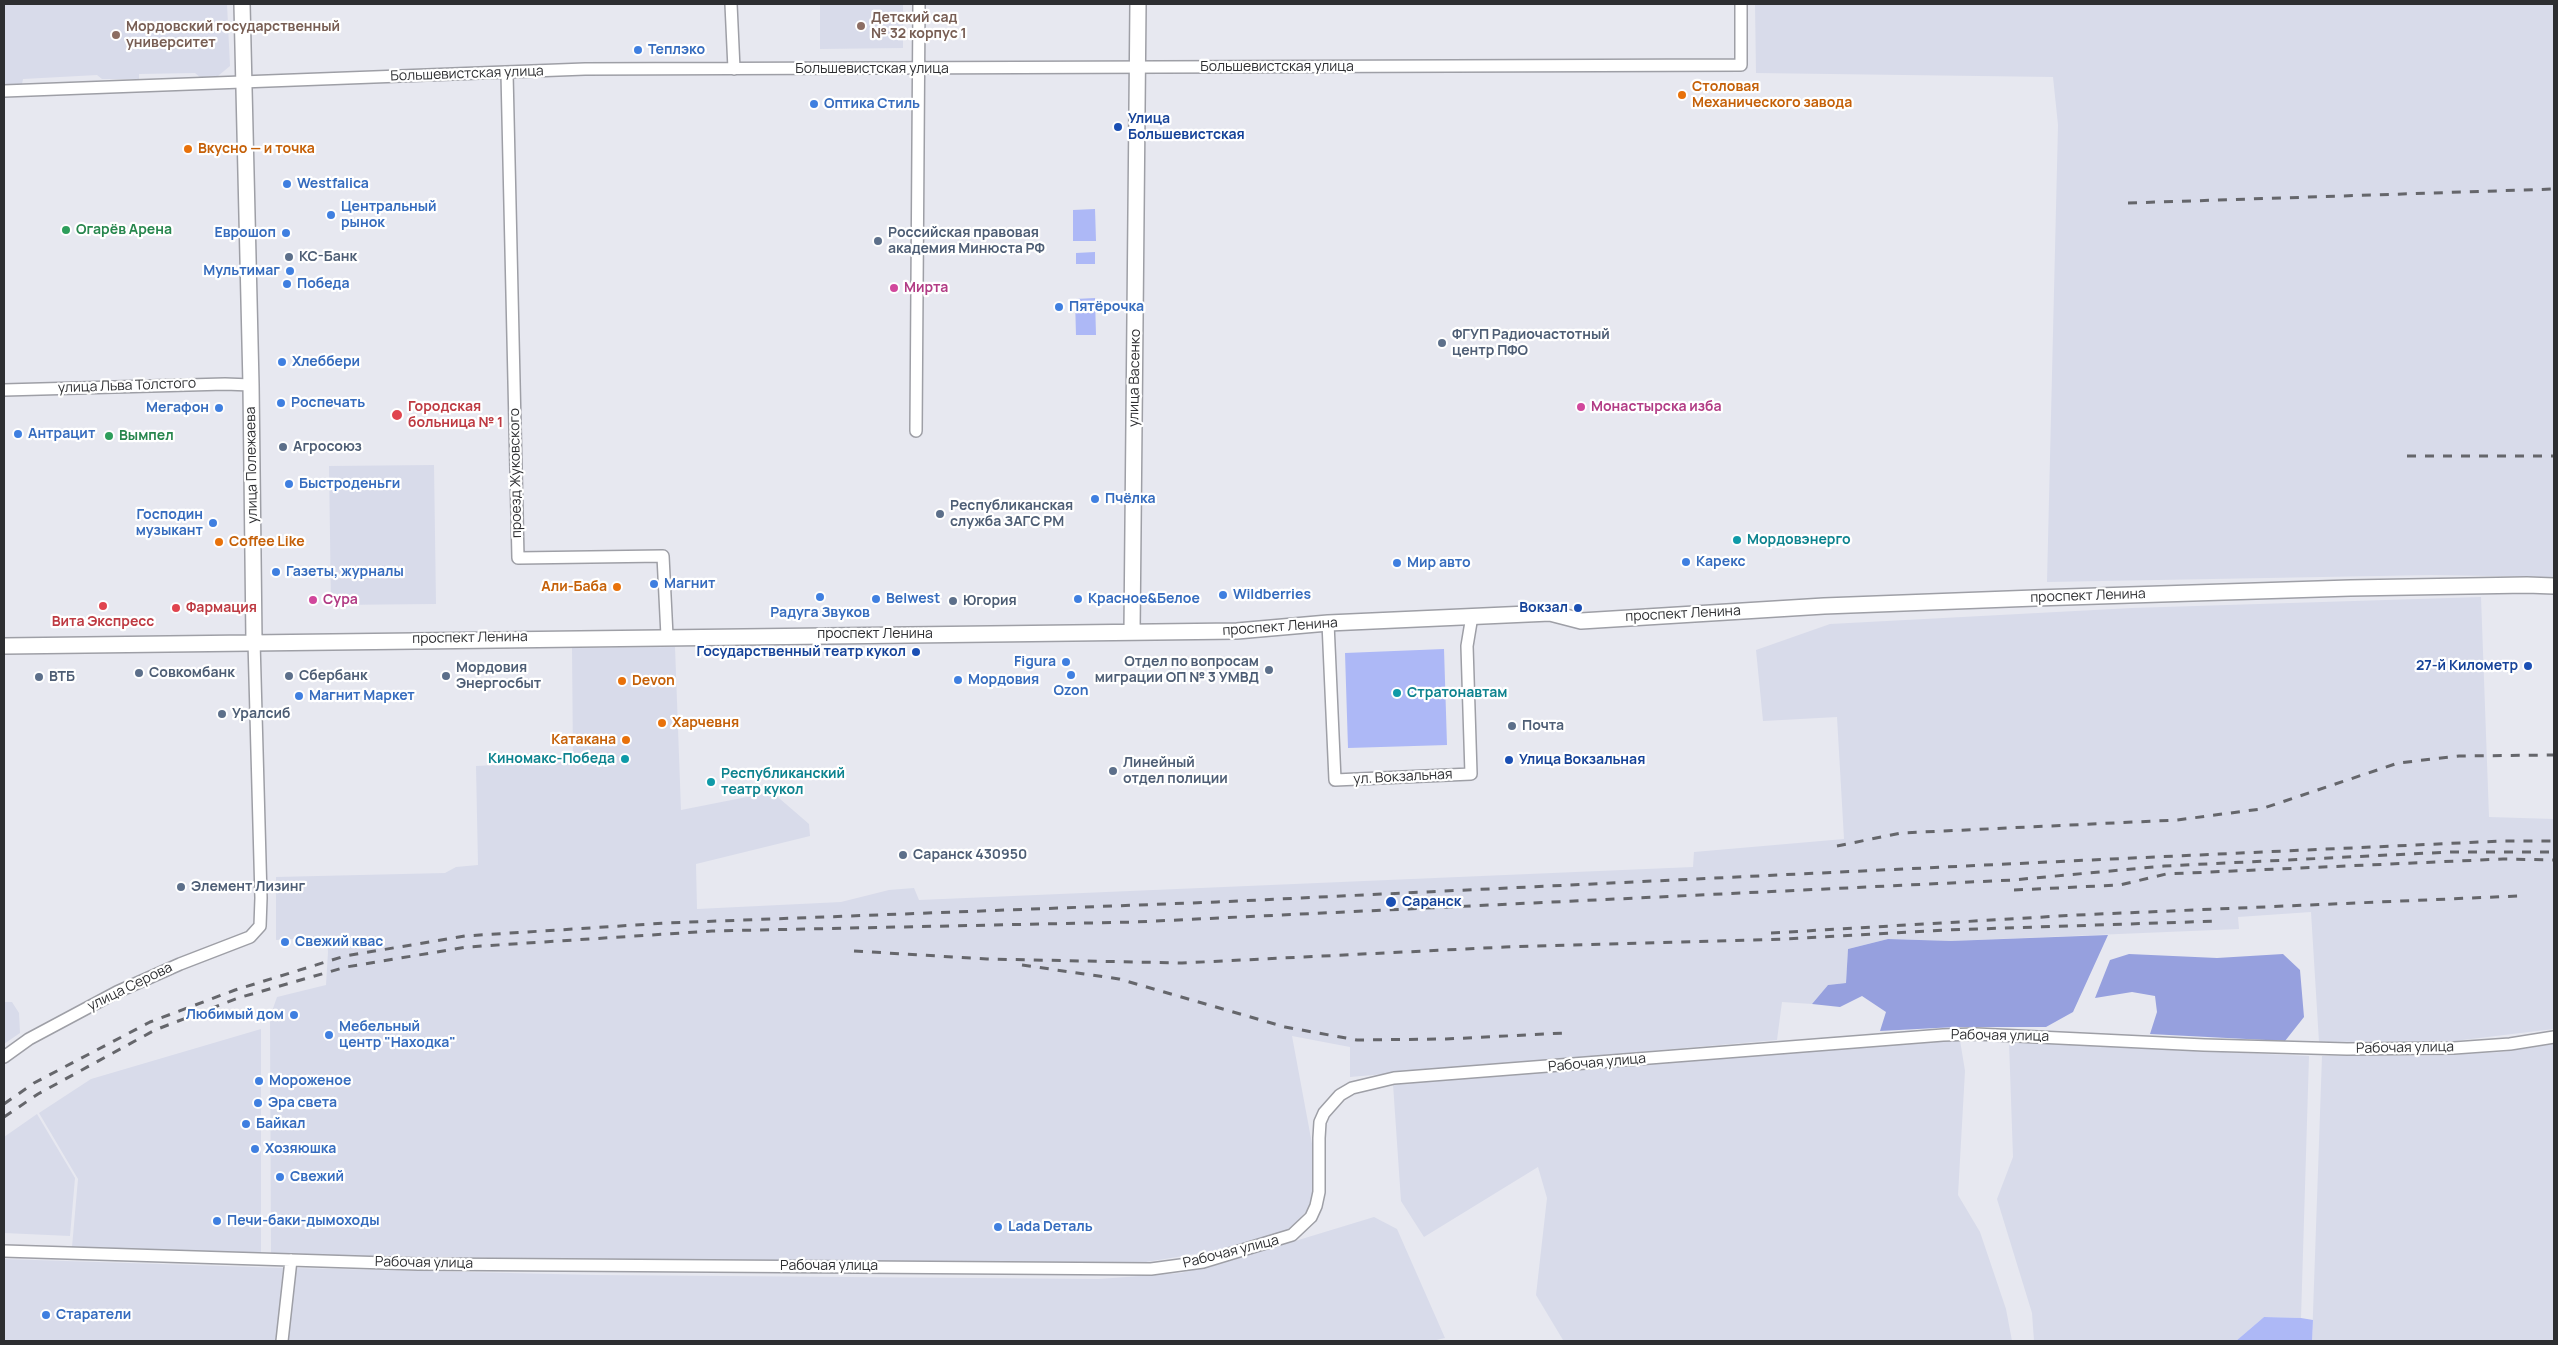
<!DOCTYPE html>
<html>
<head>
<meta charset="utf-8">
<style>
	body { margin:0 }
	#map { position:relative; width:2558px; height:1345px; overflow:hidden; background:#e7e8f0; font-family:Manrope,sans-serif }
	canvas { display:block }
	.frame { position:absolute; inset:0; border:5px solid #2d2e31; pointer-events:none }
</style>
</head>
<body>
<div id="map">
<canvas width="2558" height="1345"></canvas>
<div class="frame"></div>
</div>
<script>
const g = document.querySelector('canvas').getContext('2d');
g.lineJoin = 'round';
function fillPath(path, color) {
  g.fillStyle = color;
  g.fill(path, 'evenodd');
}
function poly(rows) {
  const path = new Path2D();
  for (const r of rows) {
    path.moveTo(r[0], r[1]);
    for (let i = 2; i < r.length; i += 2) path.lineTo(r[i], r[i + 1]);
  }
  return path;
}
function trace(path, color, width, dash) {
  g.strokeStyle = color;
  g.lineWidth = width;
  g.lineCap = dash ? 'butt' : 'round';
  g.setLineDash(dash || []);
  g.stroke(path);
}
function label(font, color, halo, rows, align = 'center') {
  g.font = font + ' Manrope,sans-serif';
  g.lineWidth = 4.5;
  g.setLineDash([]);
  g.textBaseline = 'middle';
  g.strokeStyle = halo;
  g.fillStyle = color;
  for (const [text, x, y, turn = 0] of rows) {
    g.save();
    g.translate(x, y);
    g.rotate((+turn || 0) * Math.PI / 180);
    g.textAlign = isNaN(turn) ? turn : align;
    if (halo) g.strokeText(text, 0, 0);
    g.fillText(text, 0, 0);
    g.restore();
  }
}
fillPath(poly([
	[4,4,227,4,230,66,218,76,201,78,195,73,139,74,139,79,102,79,97,75,23,79,22,84,4,84],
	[820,4,903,4,903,48,820,49],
	[1755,4,2554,4,2554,577,2432,575,2047,582,2058,125,2053,77,1756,73],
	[434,465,436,604,331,605,329,466],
	[2481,597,2489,817,2554,819,2554,1029,2454,1041,2319,1042,2311,912,2238,917,2239,929,1951,941,1888,939,1848,949,1846,983,1828,985,1812,1004,1782,1002,1777,1040,1350,1077,1350,1047,1292,1036,1315,1160,1316,1188,1308,1209,1292,1227,1271,1238,1232,1248,1146,1262,811,1262,271,1255,270,1017,277,997,326,985,328,952,327,937,276,940,276,877,445,873,456,867,478,865,476,766,573,761,572,648,675,647,681,810,772,792,809,824,810,836,696,864,697,909,841,902,889,890,914,888,919,900,1693,867,1694,852,1844,839,1837,717,1763,721,1756,650,1830,624,2132,608],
	[4,1002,12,1002,19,1013,20,1033,4,1044],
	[261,1029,261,1253,72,1247,78,1179,39,1113,91,1079],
	[1960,1040,1965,1071,1958,1195,1980,1232,2006,1309,2012,1341,1563,1340,1536,1295,1547,1198,1538,1167,1424,1237,1401,1201,1393,1084],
	[2009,1042,2309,1056,2301,1318,2264,1317,2236,1341,2034,1341,2032,1313,1997,1199,2013,1157],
	[2554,1044,2554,1341,2312,1341,2322,1056,2424,1056,2502,1052],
	[37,1114,75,1178,70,1236,4,1233,4,1137],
	[1374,1217,1397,1229,1445,1338,1432,1341,287,1341,294,1268,596,1275,1099,1279,1180,1273,1213,1266],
	[4,1259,283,1268,277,1341,4,1341]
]), '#d8dbea');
fillPath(poly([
	[1095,209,1096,241,1073,241,1073,210],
	[1095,252,1095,264,1076,264,1076,253],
	[1095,298,1096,335,1076,335,1075,299],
	[1444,649,1447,745,1348,748,1345,653],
	[2264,1317,2301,1318,2313,1320,2312,1341,2236,1341]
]), '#adb8f6');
fillPath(poly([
	[2108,935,2073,1012,2046,1027,1955,1027,1880,1031,1886,1012,1862,996,1840,1007,1812,1004,1828,985,1846,983,1848,949,1888,939,1951,941],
	[2129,954,2217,958,2283,954,2300,970,2304,1017,2285,1041,2150,1034,2157,1012,2155,996,2132,992,2095,998,2110,960]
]), '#96a0de');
const minor = poly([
	[731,4,734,69],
	[507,73,518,558,663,556,667,636],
	[4,91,585,69,1741,65,1741,4],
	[4,390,225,384,251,385],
	[916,431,919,4],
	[1328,623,1335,780,1471,774,1467,646,1472,616],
	[4,1057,29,1039,117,992,180,964,250,937,260,926,261,898,254,641],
	[4,1251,418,1264,1151,1269,1203,1262,1292,1235,1311,1217,1316,1206,1319,1192,1319,1138,1320,1122,1324,1113,1340,1095,1352,1088,1394,1078,1943,1035,1976,1034,2204,1045,2347,1049,2454,1048,2510,1044,2554,1037],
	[282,1341,291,1260]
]);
const major = poly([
	[242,4,251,385,254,641],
	[1132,632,1138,4],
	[4,646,1237,631,1328,623,1550,613,1581,621,1824,606,2035,598,2350,588,2527,585,2554,586]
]);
trace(minor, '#9e9fa6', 14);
trace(major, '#9e9fa6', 18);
trace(minor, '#fff', 11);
trace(major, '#fff', 15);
trace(poly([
	[2128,203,2554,189],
	[2407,456,2554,456],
	[1837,846,1901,833,2177,820,2261,809,2398,763,2459,756,2554,755],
	[2014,890,2120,885,2166,874,2503,859,2554,860],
	[1771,933,2077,915,2518,896],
	[854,951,987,959,1182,963,1505,947,1785,939,1945,930,2220,921],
	[1022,965,1119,979,1285,1027,1357,1040,1446,1039,1565,1033],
	[4,1104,34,1083,150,1022,235,990,345,956,465,936,666,923,1217,902,2111,859,2502,841,2554,841],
	[4,1117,38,1094,155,1030,238,998,346,967,467,947,712,931,1135,922,2013,880,2164,866,2451,852,2554,852]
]), '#65666b', 3, [9, 9]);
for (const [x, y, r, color] of [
	[861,26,5,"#8d6e63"],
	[116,35,5,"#8d6e63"],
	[638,50,5,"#3f7fe0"],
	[1682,95,5,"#e8710a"],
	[814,104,5,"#3f7fe0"],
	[1118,127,5,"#1a4fb4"],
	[188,149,5,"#e8710a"],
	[287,184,5,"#3f7fe0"],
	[331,215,5,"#3f7fe0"],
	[66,230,5,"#2e9e5b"],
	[286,233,5,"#3f7fe0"],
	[878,241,5,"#5c6f8a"],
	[289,257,5,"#5c6f8a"],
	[290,271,5,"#3f7fe0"],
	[287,284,5,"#3f7fe0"],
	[894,288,5,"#d1479c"],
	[1059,307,5,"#3f7fe0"],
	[1442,343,5,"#5c6f8a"],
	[282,362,5,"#3f7fe0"],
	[281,403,5,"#3f7fe0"],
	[1581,407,5,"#d1479c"],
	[219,408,5,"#3f7fe0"],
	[397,415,6,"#e0444e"],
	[18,434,5,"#3f7fe0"],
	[109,436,5,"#2e9e5b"],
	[283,447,5,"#5c6f8a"],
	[289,484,5,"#3f7fe0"],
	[1095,499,5,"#3f7fe0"],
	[940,514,5,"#5c6f8a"],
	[213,523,5,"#3f7fe0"],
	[1737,540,5,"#0f9aa8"],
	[219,542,5,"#e8710a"],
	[1686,562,5,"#3f7fe0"],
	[1397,563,5,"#3f7fe0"],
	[276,572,5,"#3f7fe0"],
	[654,584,5,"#3f7fe0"],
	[617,587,5,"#e8710a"],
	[1223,595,5,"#3f7fe0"],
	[820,597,5,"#3f7fe0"],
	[876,599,5,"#3f7fe0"],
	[1078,599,5,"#3f7fe0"],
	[313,600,5,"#d1479c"],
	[953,601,5,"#5c6f8a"],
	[103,606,5,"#e0444e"],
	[176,608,5,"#e0444e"],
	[1578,608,5,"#1a4fb4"],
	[916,652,5,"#1a4fb4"],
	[1066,662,5,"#3f7fe0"],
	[2528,666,5,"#1a4fb4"],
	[1269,670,5,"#5c6f8a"],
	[139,673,5,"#5c6f8a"],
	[1071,675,5,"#3f7fe0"],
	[289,676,5,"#5c6f8a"],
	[446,676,5,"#5c6f8a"],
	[39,677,5,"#5c6f8a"],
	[958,680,5,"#3f7fe0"],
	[622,681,5,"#e8710a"],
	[1397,693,5,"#0f9aa8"],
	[299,696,5,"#3f7fe0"],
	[222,714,5,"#5c6f8a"],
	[662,723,5,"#e8710a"],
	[1512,726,5,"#5c6f8a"],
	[626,740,5,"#e8710a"],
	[625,759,5,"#0f9aa8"],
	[1509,760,5,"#1a4fb4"],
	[1113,771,5,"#5c6f8a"],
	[711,782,5,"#0f9aa8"],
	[903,855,5,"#5c6f8a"],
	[181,887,5,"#5c6f8a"],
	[1391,902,6,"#1a4fb4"],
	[285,942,5,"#3f7fe0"],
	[294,1015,5,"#3f7fe0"],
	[329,1035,5,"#3f7fe0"],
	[259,1081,5,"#3f7fe0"],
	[258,1103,5,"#3f7fe0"],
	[246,1124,5,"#3f7fe0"],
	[255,1149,5,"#3f7fe0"],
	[280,1177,5,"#3f7fe0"],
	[217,1221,5,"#3f7fe0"],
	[998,1227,5,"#3f7fe0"],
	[46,1315,5,"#3f7fe0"]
]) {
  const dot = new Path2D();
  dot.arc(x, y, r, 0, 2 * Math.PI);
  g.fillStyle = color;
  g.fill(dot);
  trace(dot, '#fff', 2);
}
label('bold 14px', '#785e54', '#fff', [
	["Детский сад",871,18],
	["№ 32 корпус 1",871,34],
	["Мордовский государственный",126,27],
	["университет",126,43]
], 'left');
label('bold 14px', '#366cbe', '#fff', [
	["Теплэко",648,50],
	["Оптика Стиль",824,104],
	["Westfalica",297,184],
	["Центральный",341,207],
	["рынок",341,223],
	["Еврошоп",276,233,"right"],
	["Мультимаг",280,271,"right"],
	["Победа",297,284],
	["Пятёрочка",1069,307],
	["Хлеббери",292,362],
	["Роспечать",291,403],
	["Мегафон",209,408,"right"],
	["Антрацит",28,434],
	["Быстроденьги",299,484],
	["Пчёлка",1105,499],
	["Господин",203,515,"right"],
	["музыкант",203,531,"right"],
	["Карекс",1696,562],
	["Мир авто",1407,563],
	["Газеты, журналы",286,572],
	["Магнит",664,584],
	["Wildberries",1233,595],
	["Belwest",886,599],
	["Красное&Белое",1088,599],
	["Радуга Звуков",820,613,"center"],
	["Figura",1056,662,"right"],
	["Мордовия",968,680],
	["Ozon",1071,691,"center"],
	["Магнит Маркет",309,696],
	["Свежий квас",295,942],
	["Любимый дом",284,1015,"right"],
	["Мебельный",339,1027],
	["центр \"Находка\"",339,1043],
	["Мороженое",269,1081],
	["Эра света",268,1103],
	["Байкал",256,1124],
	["Хозяюшка",265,1149],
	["Свежий",290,1177],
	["Печи-баки-дымоходы",227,1221],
	["Lada Dеталь",1008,1227],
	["Старатели",56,1315]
], 'left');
label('14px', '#2d2e31', '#fff', [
	["Большевистская улица",1277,67],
	["Большевистская улица",872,69],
	["Большевистская улица",467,74,-2],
	["улица Васенко",1135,378,-89],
	["улица Льва Толстого",127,386,-2],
	["улица Полежаева",252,465,-91],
	["проезд Жуковского",516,473,-91],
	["проспект Ленина",2088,596,-2],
	["проспект Ленина",1683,614,-3],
	["проспект Ленина",1280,627,-4],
	["проспект Ленина",875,634],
	["проспект Ленина",470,638,-1],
	["ул. Вокзальная",1403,777,-3],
	["улица Серова",130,987,-26],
	["Рабочая улица",2000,1036,1],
	["Рабочая улица",2405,1048,-1],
	["Рабочая улица",1597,1063,-5],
	["Рабочая улица",1231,1252,-14],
	["Рабочая улица",424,1263,1],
	["Рабочая улица",829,1266]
]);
label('bold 14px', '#c56008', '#fff', [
	["Столовая",1692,87],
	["Механического завода",1692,103],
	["Вкусно — и точка",198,149],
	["Coffee Like",229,542],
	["Али-Баба",607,587,"right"],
	["Devon",632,681],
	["Харчевня",672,723],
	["Катакана",616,740,"right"]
], 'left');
label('bold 14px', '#164399', '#fff', [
	["Улица",1128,119],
	["Большевистская",1128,135],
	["Вокзал",1568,608,"right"],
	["Государственный театр кукол",906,652,"right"],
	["27-й Километр",2518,666,"right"],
	["Улица Вокзальная",1519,760],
	["Саранск",1402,902]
], 'left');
label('bold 14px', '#27864d', '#fff', [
	["Огарёв Арена",76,230],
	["Вымпел",119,436]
], 'left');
label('bold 14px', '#4e5e75', '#fff', [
	["Российская правовая",888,233],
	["академия Минюста РФ",888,249],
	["КС-Банк",299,257],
	["ФГУП Радиочастотный",1452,335],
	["центр ПФО",1452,351],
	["Агросоюз",293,447],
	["Республиканская",950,506],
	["служба ЗАГС РМ",950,522],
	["Югория",963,601],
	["Отдел по вопросам",1259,662,"right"],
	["миграции ОП № 3 УМВД",1259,678,"right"],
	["Мордовия",456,668],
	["Энергосбыт",456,684],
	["Совкомбанк",149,673],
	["Сбербанк",299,676],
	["ВТБ",49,677],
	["Уралсиб",232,714],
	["Почта",1522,726],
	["Линейный",1123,763],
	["отдел полиции",1123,779],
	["Саранск 430950",913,855],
	["Элемент Лизинг",191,887]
], 'left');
label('bold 14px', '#b23c85', '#fff', [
	["Мирта",904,288],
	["Монастырска изба",1591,407],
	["Сура",323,600]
], 'left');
label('bold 14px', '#be3a42', '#fff', [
	["Городская",408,407],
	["больница № 1",408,423],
	["Фармация",186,608],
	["Вита Экспресс",103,622,"center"]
], 'left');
label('bold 14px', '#0d838f', '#fff', [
	["Мордовэнерго",1747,540],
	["Стратонавтам",1407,693],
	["Киномакс-Победа",615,759,"right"],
	["Республиканский",721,774],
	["театр кукол",721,790]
], 'left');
</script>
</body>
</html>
